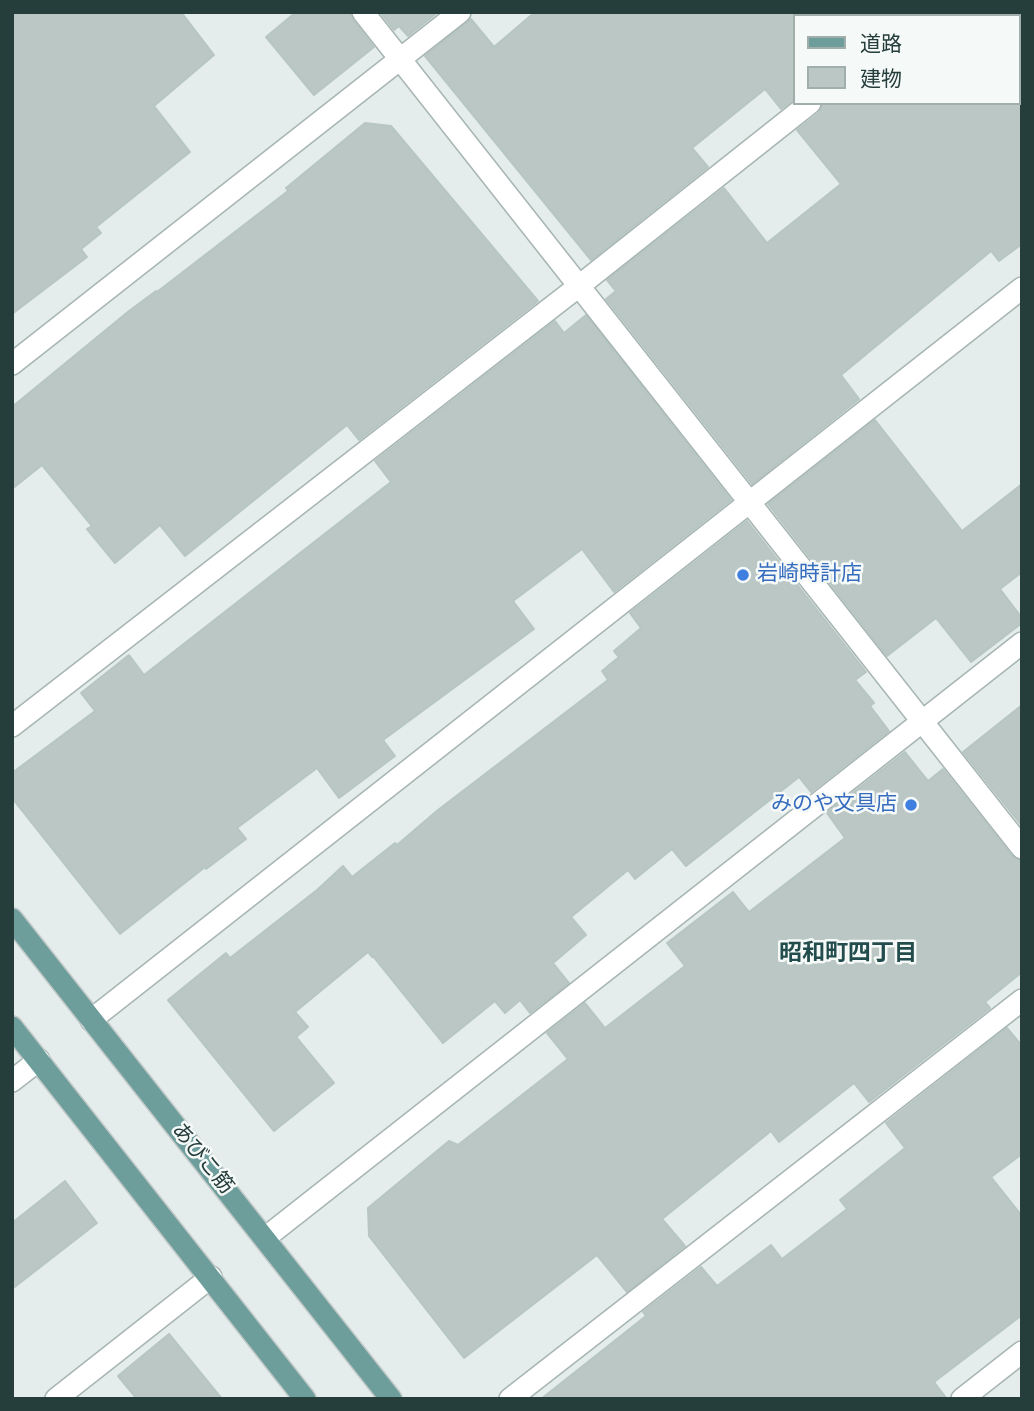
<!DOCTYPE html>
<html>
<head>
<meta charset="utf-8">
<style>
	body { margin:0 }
	#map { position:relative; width:1034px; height:1411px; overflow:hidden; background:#e4edeb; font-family:Poppins,"Noto Sans JP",sans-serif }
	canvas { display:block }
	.frame { position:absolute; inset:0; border:14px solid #253d3b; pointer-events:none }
	.legend { position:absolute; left:793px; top:14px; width:228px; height:91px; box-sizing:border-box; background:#f5f9f8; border:2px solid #a2aeac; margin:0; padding:9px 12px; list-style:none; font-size:21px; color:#253d3b }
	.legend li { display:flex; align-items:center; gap:14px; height:35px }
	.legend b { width:35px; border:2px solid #a2aeac }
</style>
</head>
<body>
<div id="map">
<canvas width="1034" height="1411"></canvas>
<div class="frame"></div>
<ul class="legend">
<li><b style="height:9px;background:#6d9e9b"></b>道路</li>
<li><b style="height:19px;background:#bac7c4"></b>建物</li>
</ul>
</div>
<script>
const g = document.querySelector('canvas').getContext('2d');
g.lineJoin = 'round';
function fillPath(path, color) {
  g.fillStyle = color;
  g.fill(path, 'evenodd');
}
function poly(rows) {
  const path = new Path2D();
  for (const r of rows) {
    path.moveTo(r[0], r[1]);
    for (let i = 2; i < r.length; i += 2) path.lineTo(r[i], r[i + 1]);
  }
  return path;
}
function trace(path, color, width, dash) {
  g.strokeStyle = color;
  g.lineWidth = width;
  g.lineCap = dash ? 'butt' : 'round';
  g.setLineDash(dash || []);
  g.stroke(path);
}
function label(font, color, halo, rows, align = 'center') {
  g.font = font + ' Poppins,"Noto Sans JP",sans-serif';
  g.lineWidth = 5;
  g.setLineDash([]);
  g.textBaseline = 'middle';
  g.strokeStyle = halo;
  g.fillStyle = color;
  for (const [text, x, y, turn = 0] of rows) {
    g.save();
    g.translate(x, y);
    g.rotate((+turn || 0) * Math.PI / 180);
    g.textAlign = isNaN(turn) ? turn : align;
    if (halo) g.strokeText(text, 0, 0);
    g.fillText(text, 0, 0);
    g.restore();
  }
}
const building = poly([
	[12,12,181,12,214,55,154,106,190,152,96,227,101,233,81,249,87,257,12,314,12,12],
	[296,12,350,12,353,20,374,47,314,95,266,37,296,12],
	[380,12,438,12,408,36,399,26,394,30,380,12],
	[535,12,794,12,794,99,781,109,765,89,692,148,708,167,591,260,425,56,471,19,494,47,535,12],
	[823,103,1022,103,1022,244,999,261,991,251,841,375,859,399,752,484,606,299,616,291,607,280,724,188,767,243,841,184,797,130,819,113,823,103],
	[365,123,391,126,538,301,359,440,347,425,185,556,160,525,115,563,87,529,92,526,42,465,12,489,12,407,129,311,156,291,157,292,288,191,286,188,365,123],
	[586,315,731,500,614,592,582,549,513,601,534,629,383,740,395,756,339,798,317,768,237,828,246,839,206,869,205,867,120,934,12,798,12,773,95,711,81,693,129,655,144,675,391,482,375,461,555,321,564,333,586,315],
	[875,420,962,531,1022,484,1022,572,1000,589,1022,618,1022,623,971,662,936,618,887,656,768,504,875,420],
	[747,521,866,672,855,680,874,703,870,706,889,731,811,792,799,777,686,866,672,849,635,879,628,870,571,917,586,935,553,963,569,983,530,1013,520,1000,505,1013,495,1001,443,1043,373,956,372,957,368,952,295,1012,308,1027,296,1037,334,1083,274,1131,168,1000,226,953,230,958,317,890,343,866,352,877,395,843,397,845,438,810,608,680,602,671,619,657,614,651,641,628,630,613,747,521],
	[1022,705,1022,826,963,752,1022,705],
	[905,752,928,781,943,769,1012,856,1022,861,1022,972,985,1002,990,1008,869,1102,854,1083,779,1142,771,1131,662,1219,685,1246,627,1292,597,1255,464,1358,369,1236,368,1208,449,1141,458,1145,568,1059,547,1033,585,1003,605,1028,685,966,667,943,733,892,749,912,845,838,827,813,905,752],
	[1007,1028,1022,1046,1022,1154,991,1177,1022,1216,1022,1315,934,1382,947,1399,541,1399,646,1316,643,1312,701,1267,717,1286,771,1245,782,1259,847,1209,840,1200,905,1148,886,1123,1007,1028],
	[65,1181,97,1223,12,1289,12,1223,65,1181],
	[169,1334,222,1399,137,1399,118,1376,169,1334]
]);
fillPath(building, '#bac7c4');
trace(building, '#b7c6c3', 2);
const minor = poly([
	[363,12,1022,848],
	[920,16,925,12],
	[12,364,460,12],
	[12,726,579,286,810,103],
	[91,1020,1022,288],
	[12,1081,39,1060],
	[265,1238,1022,643],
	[56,1399,211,1277],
	[510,1399,1022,1000],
	[962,1399,1022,1352]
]);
const major = poly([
	[12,919,391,1399],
	[12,1027,305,1399]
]);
trace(minor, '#a7b5b3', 24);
trace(major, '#c2c9c8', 24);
trace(minor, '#fff', 21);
trace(major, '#6d9e9b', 21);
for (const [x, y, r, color] of [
	[743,575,7,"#3f7fe0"],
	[911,805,7,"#3f7fe0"]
]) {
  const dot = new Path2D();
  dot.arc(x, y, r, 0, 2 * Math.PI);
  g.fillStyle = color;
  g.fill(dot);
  trace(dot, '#f5f9f8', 2.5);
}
label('21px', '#366cbe', '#f5f9f8', [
	["岩崎時計店",757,575],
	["みのや文具店",897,805,"right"]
], 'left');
label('21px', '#253d3b', '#f5f9f8', [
	["あびこ筋",202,1159,51]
]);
label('bold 23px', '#234d4c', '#f5f9f8', [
	["昭和町四丁目",848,954]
]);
</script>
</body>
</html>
